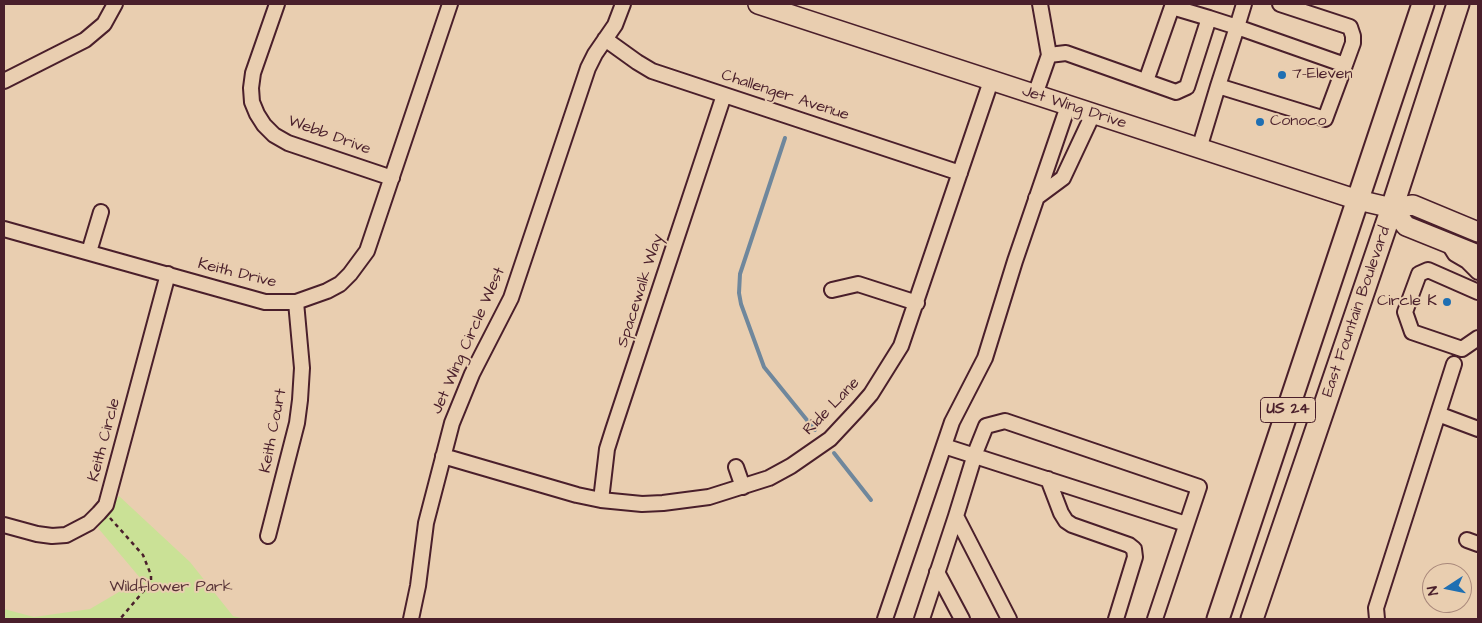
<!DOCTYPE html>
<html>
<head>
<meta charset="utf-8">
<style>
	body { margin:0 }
	#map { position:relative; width:1482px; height:623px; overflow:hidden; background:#e9ceb0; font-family:"Architects Daughter",sans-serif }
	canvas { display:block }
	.frame { position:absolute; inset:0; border:5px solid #4a1f2b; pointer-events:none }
	.north { position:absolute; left:1422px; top:563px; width:50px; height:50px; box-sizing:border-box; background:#e9ceb0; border:1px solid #a9887b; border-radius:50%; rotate:259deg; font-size:14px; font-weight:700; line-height:20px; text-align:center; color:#4a1f2b }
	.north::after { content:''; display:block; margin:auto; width:18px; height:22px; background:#1f6fb2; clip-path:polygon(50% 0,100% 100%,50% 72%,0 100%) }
</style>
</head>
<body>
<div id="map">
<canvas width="1482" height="623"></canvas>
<div class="frame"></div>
<div class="north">N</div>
</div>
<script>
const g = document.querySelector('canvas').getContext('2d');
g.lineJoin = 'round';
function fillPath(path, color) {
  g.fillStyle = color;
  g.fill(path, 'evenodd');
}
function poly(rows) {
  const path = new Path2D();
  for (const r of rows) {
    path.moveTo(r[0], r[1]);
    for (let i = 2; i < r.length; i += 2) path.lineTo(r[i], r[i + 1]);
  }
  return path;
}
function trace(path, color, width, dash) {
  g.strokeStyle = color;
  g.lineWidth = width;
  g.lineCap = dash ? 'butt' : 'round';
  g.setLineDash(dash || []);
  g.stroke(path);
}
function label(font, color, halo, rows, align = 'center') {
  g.font = font + ' "Architects Daughter",sans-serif';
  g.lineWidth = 4;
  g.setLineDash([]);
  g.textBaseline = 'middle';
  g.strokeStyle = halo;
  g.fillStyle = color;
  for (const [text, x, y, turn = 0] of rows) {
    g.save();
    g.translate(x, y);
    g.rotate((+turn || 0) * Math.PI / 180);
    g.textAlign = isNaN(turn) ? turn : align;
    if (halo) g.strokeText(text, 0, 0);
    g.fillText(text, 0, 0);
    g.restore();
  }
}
fillPath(poly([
	[119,496,190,562,233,616,245,619,4,619,4,609,34,617,90,609,141,579,98,528]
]), '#cae196');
trace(poly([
	[785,138,740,274,739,293,741,304,764,367,815,430],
	[834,453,871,500]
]), '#6f879c', 4);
const minor = poly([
	[277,4,253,73,251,88,252,102,257,114,264,125,274,135,288,143,392,178],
	[1280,4,1350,27,1353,36,1353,43,1345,65],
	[1172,7,1209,18],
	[605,39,637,62,652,71,960,173],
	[1049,55,1066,53,1176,92,1187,87,1209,18,1237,27,1244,4],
	[4,81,85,40,104,24,115,4],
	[1146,81,1173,4],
	[1035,95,1049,55,1040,4],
	[1199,149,1218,86,1237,27,1345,65,1325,119,1218,86],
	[1036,198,1063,178,1093,114],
	[4,229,265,302,296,302,327,291,340,284,350,274,367,251,450,4],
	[1450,246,1455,254,1467,261,1478,272],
	[89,252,101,212],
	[832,290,858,284,917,303],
	[1478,292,1428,270,1419,274,1405,312,1412,332,1462,349,1478,338],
	[1438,414,1478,429],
	[944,446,1186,524],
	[443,456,577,495,601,500,642,504,663,503,709,497,769,478,791,466,830,439,858,409,871,394,901,346,991,81],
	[736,467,743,487],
	[1048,479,1061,513,1066,521,1072,525,1129,545,1134,549,1135,557,1116,619],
	[601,500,607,449,613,430,724,95],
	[956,516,1009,619],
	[4,525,37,534,52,536,66,535,89,523,99,513,106,505,168,274],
	[268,536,297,423,300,400,302,368,296,302],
	[1467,540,1478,544],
	[937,572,962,619],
	[411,619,418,586,426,523,452,423,472,374,511,298,588,68,595,54,615,25,623,4],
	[885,619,952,422,985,358,1015,261,1068,106],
	[922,619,956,516,976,451,986,426,1005,421,1199,487,1155,619],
	[1377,619,1376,608,1454,364]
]);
const major = poly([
	[758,4,1358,200,1392,208,1413,205,1478,232],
	[1392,208,1406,226,1478,255]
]);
const highway = poly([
	[1218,619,1423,4],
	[1252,619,1392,208,1458,4]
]);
trace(minor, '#4a1f2b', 18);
trace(major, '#4a1f2b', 22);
trace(highway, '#4a1f2b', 25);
trace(poly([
	[110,518,143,555,151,575,151,580,147,587,120,619]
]), '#4a1f2b', 2.5, [4, 4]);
trace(minor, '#e9ceb0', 14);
trace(major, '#e9ceb0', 19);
trace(highway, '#e9ceb0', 21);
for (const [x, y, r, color] of [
	[1282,75,5,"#1f6fb2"],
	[1260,122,5,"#1f6fb2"],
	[1447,302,5,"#1f6fb2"]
]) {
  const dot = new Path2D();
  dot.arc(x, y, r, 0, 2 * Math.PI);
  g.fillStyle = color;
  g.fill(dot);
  trace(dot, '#e9ceb0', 2);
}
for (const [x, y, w] of [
	[1288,410,55]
]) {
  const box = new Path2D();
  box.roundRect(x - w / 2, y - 12.5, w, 25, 4);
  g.fillStyle = '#e9ceb0';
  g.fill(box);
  trace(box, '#4a1f2b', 1);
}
label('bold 15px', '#4a1f2b', null, [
	["US 24",1288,410]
]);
label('16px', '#4a1f2b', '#e9ceb0', [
	["7-Eleven",1292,75],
	["Conoco",1270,122],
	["Circle K",1437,302,"right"]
], 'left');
label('16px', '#4a1f2b', '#e9ceb0', [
	["Challenger Avenue",785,96,18],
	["Jet Wing Drive",1074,108,18],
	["Webb Drive",329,136,20],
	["Keith Drive",237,274,14],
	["Spacewalk Way",641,291,-72],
	["East Fountain Boulevard",1357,312,-71],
	["Jet Wing Circle West",469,341,-66],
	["Ride Lane",832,407,-46],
	["Keith Court",274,431,-79],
	["Keith Circle",105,440,-75]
]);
label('16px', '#573236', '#e9ceb0', [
	["Wildflower Park",171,588]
]);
</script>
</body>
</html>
